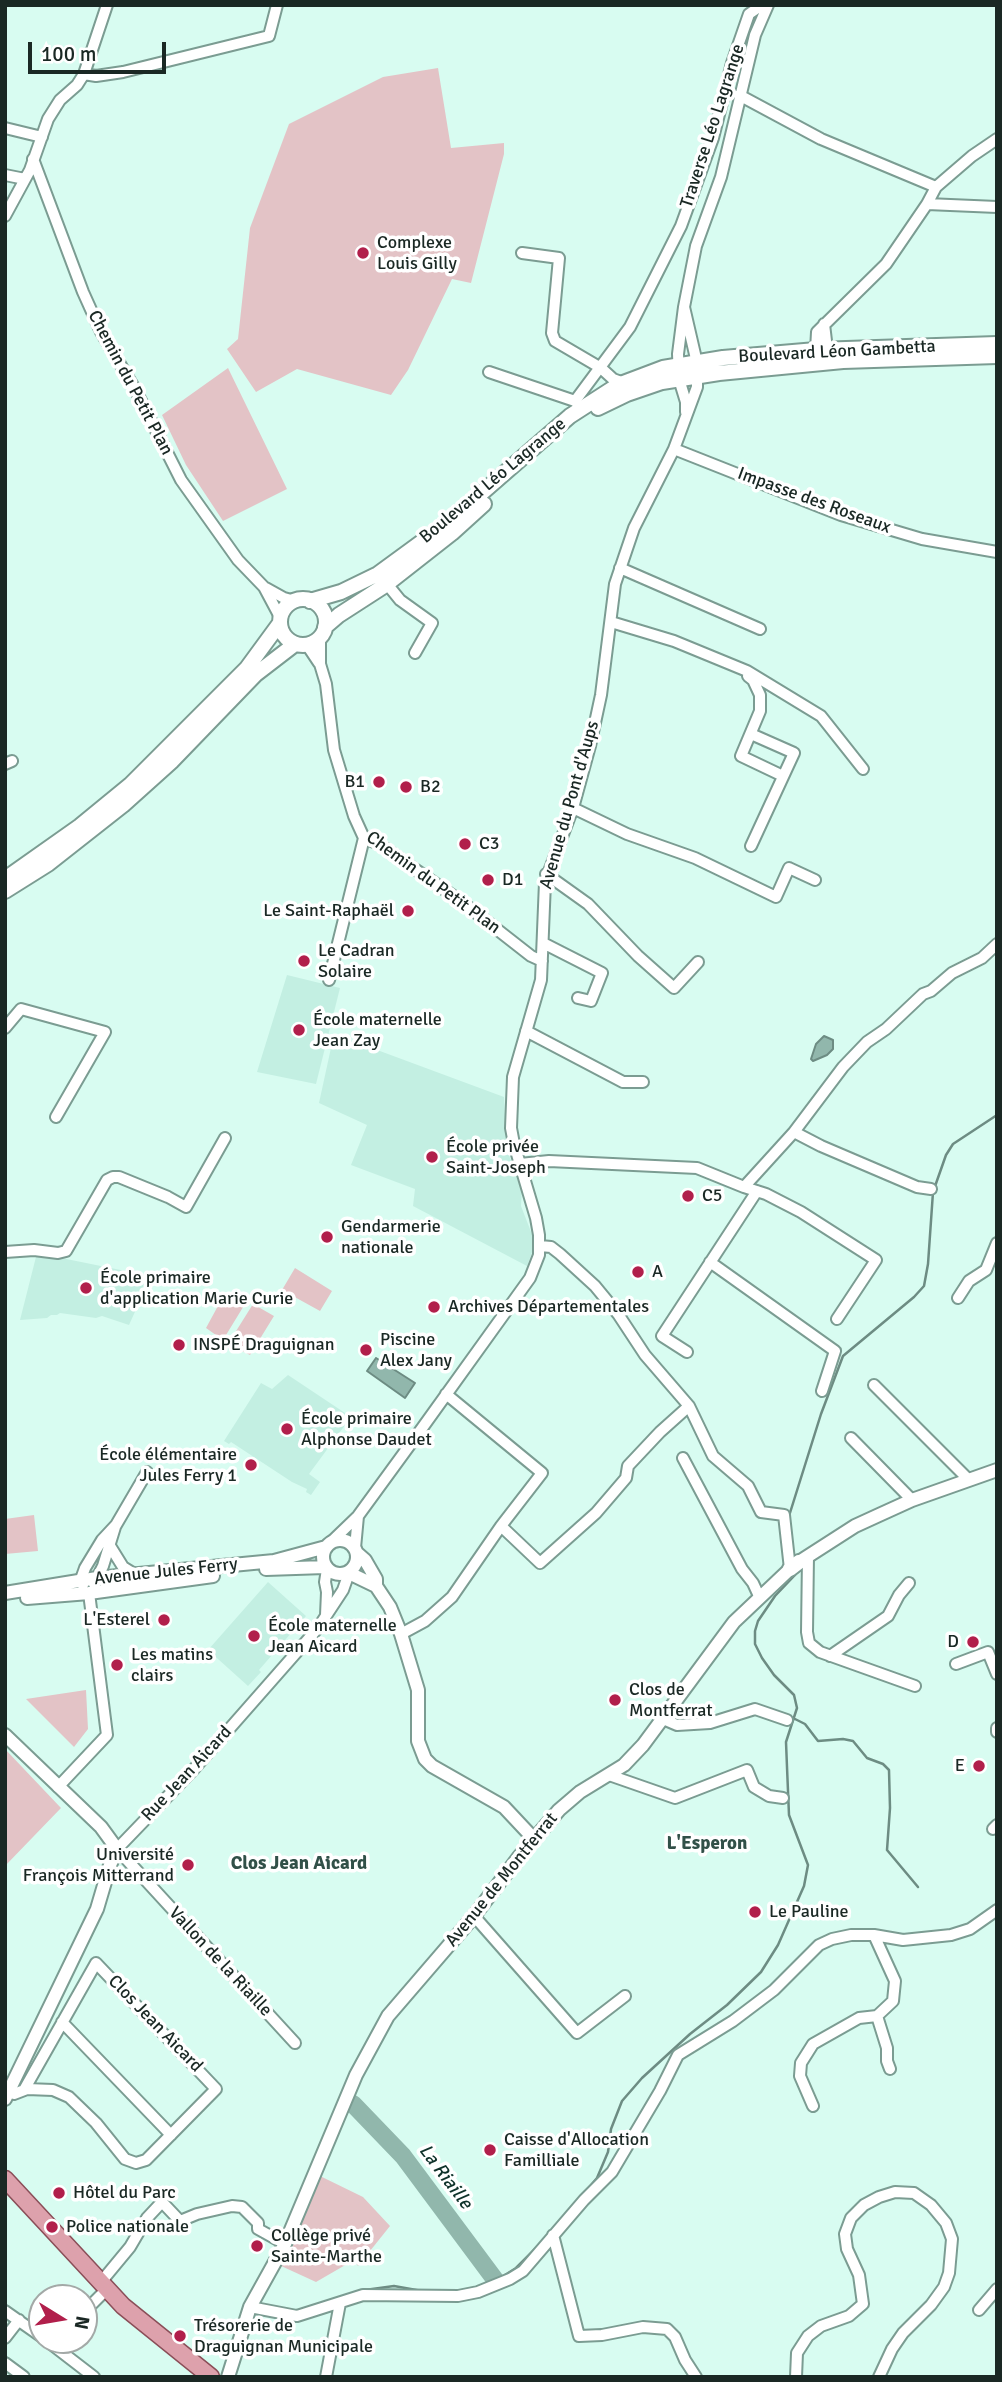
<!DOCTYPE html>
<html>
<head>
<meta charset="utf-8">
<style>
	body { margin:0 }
	#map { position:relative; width:1002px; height:2382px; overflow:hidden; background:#d8fcf1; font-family:Signika,sans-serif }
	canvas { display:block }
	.frame { position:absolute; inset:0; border:7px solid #1a2824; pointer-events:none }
	.north { position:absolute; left:28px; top:2284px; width:70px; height:70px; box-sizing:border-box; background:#fff; border:2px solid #a3a9a7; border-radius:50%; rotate:101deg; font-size:19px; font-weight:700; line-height:28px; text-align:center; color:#1a2824 }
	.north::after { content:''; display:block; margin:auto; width:24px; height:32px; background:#b11f4b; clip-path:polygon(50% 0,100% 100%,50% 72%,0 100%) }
	.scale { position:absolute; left:28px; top:42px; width:138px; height:32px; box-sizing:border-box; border:4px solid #1a2824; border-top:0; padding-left:9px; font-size:21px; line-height:24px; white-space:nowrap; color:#1a2824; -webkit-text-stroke:5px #fff; paint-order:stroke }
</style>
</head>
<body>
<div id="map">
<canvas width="1002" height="2382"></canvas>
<div class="frame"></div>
<div class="north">N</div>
<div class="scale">100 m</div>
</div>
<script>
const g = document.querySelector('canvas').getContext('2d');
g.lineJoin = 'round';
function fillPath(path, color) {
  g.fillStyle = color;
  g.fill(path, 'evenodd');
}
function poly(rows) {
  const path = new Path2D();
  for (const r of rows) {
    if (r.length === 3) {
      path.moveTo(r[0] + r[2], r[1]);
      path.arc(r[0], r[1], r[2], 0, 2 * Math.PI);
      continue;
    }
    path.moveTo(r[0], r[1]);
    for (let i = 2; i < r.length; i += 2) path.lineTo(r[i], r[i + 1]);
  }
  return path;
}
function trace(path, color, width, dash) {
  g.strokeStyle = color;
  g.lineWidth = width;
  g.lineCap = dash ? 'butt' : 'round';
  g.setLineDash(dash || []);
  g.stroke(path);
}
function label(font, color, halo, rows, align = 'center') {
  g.font = font + ' Signika,sans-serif';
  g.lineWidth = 7;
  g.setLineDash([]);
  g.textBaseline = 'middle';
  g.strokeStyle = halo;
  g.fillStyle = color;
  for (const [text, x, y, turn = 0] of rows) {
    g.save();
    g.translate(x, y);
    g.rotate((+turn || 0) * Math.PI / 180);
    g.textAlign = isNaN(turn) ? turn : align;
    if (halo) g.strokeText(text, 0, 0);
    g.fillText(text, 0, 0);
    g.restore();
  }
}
fillPath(poly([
	[287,975,340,988,316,1084,257,1072],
	[334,1034,504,1097,507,1150,522,1190,521,1206,533,1237,532,1253,527,1266,413,1206,415,1189,351,1165,367,1125,319,1103],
	[37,1253,145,1275,143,1294,129,1325,102,1316,96,1318,60,1313,57,1315,51,1315,47,1318,20,1320],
	[288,1375,351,1417,309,1474,320,1482,311,1495,306,1492,307,1489,292,1482,231,1442,229,1444,224,1441,261,1383,272,1389],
	[268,1582,306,1616,259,1670,261,1672,248,1686,208,1650]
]), '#c3efe2');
fillPath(poly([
	[438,68,451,148,504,143,504,154,471,283,452,279,408,370,391,395,297,369,256,392,227,349,238,339,250,228,289,124,383,77],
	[228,368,287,489,223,521,186,465,162,415],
	[295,1268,332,1291,320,1311,282,1290],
	[237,1292,248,1299,223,1340,206,1328,225,1293,233,1298],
	[253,1304,274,1316,250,1355,228,1344],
	[34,1515,38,1551,5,1554,5,1519],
	[86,1690,88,1729,74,1747,26,1699],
	[5,1749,61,1808,5,1866],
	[320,2176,363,2197,390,2226,358,2266,354,2260,316,2282,279,2265]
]), '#e3c3c6');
const water = poly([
	[824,1036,833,1040,833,1049,827,1055,813,1061,811,1059,816,1044,824,1036],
	[376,1358,415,1383,405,1398,367,1371,376,1358]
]);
fillPath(water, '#91b7ac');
trace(water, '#6d8c83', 2);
trace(poly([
	[789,1516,821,1414,843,1356,914,1297,924,1286,928,1264,933,1192,946,1155,953,1144,997,1115],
	[795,1719,805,1724,818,1741,843,1739,853,1741,867,1758,883,1764,889,1770,890,1808,887,1850,918,1887],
	[587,2190,597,2178,608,2152,611,2129,622,2101,642,2078,690,2034,727,2005,761,1972,778,1945,804,1886,808,1865,789,1815,787,1767,786,1742,797,1708,794,1695,774,1675,762,1658,755,1644,755,1631,758,1621,775,1596,795,1575,795,1571],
	[505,2275,516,2268,537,2247],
	[365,2290,394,2286,422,2291]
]), '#6d8c83', 2.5);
trace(poly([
	[353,2104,403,2156,496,2281]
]), '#91b7ac', 18);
const minor = poly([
	[84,74,96,76,123,72,269,36,277,5],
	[739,95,821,139,936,187],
	[5,128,42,137],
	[33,159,83,292,101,332,135,389,181,480,238,560,264,587,280,617],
	[5,175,25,179],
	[927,204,997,207],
	[5,216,30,170,48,119,60,100,77,85,84,74,107,5],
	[522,253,559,258,552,333,555,341,601,368,613,379,624,383],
	[816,350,817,332,886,264,927,204,936,187,972,156,997,139],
	[822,355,827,349,824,324],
	[489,372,575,401,580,407],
	[575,401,630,327,681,226,713,138,732,63,749,14,762,5],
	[686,412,686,402,679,379,678,354,684,307,696,246,721,177,755,35,768,5],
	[674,449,841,515,922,539,997,552],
	[620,568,760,629],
	[387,584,400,600,432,623,415,653],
	[266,588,284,598,295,601],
	[611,622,674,641,747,671,821,716,863,769],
	[320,637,320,664,326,684,334,750,354,816,364,838,379,844,462,902,531,956,542,961],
	[307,645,319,663],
	[748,676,753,680,760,695,760,711,741,756,783,776],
	[5,764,12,761],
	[573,808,627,834,695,858,776,897,789,868,815,880],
	[751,846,794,753,751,734],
	[546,874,588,904,638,956,674,988,698,962],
	[543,943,602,973,591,1001,578,998],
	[329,980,364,838],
	[5,1028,21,1009,105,1032,56,1117],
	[526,1031,623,1082,643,1082],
	[794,1132,843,1067,867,1042,886,1029,923,994,931,991,952,973,982,958,997,944],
	[520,1164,549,1161,697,1168,744,1187,794,1132,821,1146,917,1187,931,1189],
	[744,1187,766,1194,801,1212,876,1260,837,1319],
	[540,1246,551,1247,560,1254,595,1286,618,1314,645,1355,689,1406,713,1456,748,1486,761,1512,784,1515,790,1569],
	[5,1252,34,1250,58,1253,66,1251,107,1180,113,1177,119,1177,168,1197,186,1207,225,1138],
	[710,1262,835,1351,822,1391],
	[958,1298,969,1281,986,1270,997,1243],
	[687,1352,662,1336,757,1191],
	[874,1385,969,1480],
	[851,1438,912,1500],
	[683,1458,742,1569,753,1583,759,1596],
	[501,1526,540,1563,596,1513,626,1478,628,1466,660,1432,689,1406],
	[331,1542,358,1516,420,1431,530,1278,539,1255,539,1235,536,1218,514,1144,511,1128,513,1077,541,980,545,882,573,808,590,746,601,695,615,584,634,528,674,449,697,387,697,363,684,307],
	[110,1546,123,1567,136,1575],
	[355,1548,358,1516],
	[808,1556,807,1632,809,1643,820,1652,915,1686],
	[94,1584,103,1566,115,1527],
	[83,1585,80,1582,85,1568,102,1540,116,1525,147,1472],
	[326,1615,327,1592,325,1582,327,1569],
	[401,1634,425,1621,452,1597,501,1526,542,1473,446,1394],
	[830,1656,888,1616,899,1595,909,1583],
	[956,1664,988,1652,997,1674],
	[663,1719,677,1725,710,1723,755,1709,787,1720],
	[997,1728,997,1732],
	[609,1775,675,1798,747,1770,754,1787,769,1796,783,1798],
	[58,1787,107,1735,89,1593],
	[993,1829,997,1825],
	[474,1916,577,2033,625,1996],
	[874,1935,895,1981,893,2001,877,2016,887,2048,887,2061,890,2069],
	[62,2022,171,2135],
	[295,2043,117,1849,194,1769,318,1628,343,1590,349,1573],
	[9,2091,14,2094,27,2089,53,2090,69,2097,96,2123,125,2159,136,2163,146,2160,216,2089,96,1963,24,2090],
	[813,2106,800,2076,801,2063,813,2044,859,2018,877,2016],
	[553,2235,579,2336,602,2335,643,2327,667,2329,675,2337,685,2360,696,2377],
	[101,2282,130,2247,147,2218,162,2202,180,2221,197,2214,232,2206,242,2207,258,2223,258,2229,285,2244],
	[250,2307,297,2316,363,2295,458,2296,478,2292,510,2279,523,2271,584,2200,612,2172,660,2091,678,2055,733,2021,774,1990,819,1945,832,1939,851,1935,874,1935,903,1940,951,1935,970,1929,997,1910],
	[979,2310,997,2289],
	[5,2311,42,2337],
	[84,2312,107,2289],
	[5,2338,19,2320],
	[46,2340,94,2377],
	[5,2363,24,2377],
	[326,2377,340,2303],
	[796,2377,797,2353,808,2336,821,2326,849,2316,863,2304,859,2275,847,2249,845,2234,851,2218,864,2205,879,2197,895,2192,914,2193,931,2205,946,2223,952,2239,949,2273,944,2287,931,2305,903,2333,892,2349,879,2377]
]);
const tertiary = poly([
	[340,1557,17],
	[357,1553,365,1560,376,1579,376,1586,390,1607,401,1634,418,1690,418,1741,425,1759,432,1766,504,1807,534,1839],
	[799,1562,855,1526,879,1515,912,1500,997,1470],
	[266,1569,325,1567],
	[349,1573,376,1586],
	[5,1593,97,1578,274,1561,326,1547],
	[27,1598,89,1593,213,1576],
	[5,1735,101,1827,117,1849,110,1865,97,1909,5,2099],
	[228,2377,250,2307,285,2244,356,2075,388,2016,474,1916,518,1858,559,1810,580,1792,624,1765,643,1745,734,1622,790,1569]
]);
const secondary = poly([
	[598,408,627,394,662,382,719,373,843,361,997,356],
	[303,622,23],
	[310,601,341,592,378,574,445,525,570,416,618,385,663,368,723,358,816,350,997,344],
	[325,627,339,615,387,584,452,533,484,504],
	[5,879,80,826,130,785,247,668,280,623],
	[5,891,48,864,123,805,172,761,256,674,295,644],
	[790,1569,799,1562]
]);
const primary = poly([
	[5,2179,123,2306,211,2377]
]);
trace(minor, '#7b9c92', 14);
trace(tertiary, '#7b9c92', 16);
trace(secondary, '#7b9c92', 18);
trace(primary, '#8a4e58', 19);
trace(minor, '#fff', 10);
trace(tertiary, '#fff', 12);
trace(secondary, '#fff', 14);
trace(primary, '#dda1ac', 16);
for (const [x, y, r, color] of [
	[363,253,7,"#b11f4b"],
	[379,782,7,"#b11f4b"],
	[406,787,7,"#b11f4b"],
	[465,844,7,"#b11f4b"],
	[488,880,7,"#b11f4b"],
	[408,911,7,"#b11f4b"],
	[304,961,7,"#b11f4b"],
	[299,1030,7,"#b11f4b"],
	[432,1157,7,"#b11f4b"],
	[688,1196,7,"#b11f4b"],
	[327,1237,7,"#b11f4b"],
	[638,1272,7,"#b11f4b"],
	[86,1288,7,"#b11f4b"],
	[434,1307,7,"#b11f4b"],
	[179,1345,7,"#b11f4b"],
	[366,1350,7,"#b11f4b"],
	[287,1429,7,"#b11f4b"],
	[251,1465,7,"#b11f4b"],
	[164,1620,7,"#b11f4b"],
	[254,1636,7,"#b11f4b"],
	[973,1642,7,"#b11f4b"],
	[117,1665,7,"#b11f4b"],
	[615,1700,7,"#b11f4b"],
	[979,1766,7,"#b11f4b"],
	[188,1865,7,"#b11f4b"],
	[755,1912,7,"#b11f4b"],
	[490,2150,7,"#b11f4b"],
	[59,2193,7,"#b11f4b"],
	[52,2227,7,"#b11f4b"],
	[257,2246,7,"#b11f4b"],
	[180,2336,7,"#b11f4b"]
]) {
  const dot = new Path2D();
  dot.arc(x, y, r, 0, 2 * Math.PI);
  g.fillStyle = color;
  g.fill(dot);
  trace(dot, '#fff', 2.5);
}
label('18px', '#1a2824', '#fff', [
	["Traverse Léo Lagrange",713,126,-72],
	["Boulevard Léon Gambetta",837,352,-3],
	["Chemin du Petit Plan",130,383,62],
	["Boulevard Léo Lagrange",493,481,-40],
	["Impasse des Roseaux",814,501,20],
	["Avenue du Pont d'Aups",570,805,-74],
	["Chemin du Petit Plan",433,883,36],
	["Avenue Jules Ferry",166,1572,-6],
	["Rue Jean Aicard",187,1774,-47],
	["Avenue de Montferrat",502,1880,-51],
	["Vallon de la Riaille",220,1962,47],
	["Clos Jean Aicard",155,2024,46]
]);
label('18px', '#1a2824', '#fff', [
	["Complexe",377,243],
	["Louis Gilly",377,264],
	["B1",365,782,"right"],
	["B2",420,787],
	["C3",479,844],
	["D1",502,880],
	["Le Saint-Raphaël",394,911,"right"],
	["Le Cadran",318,951],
	["Solaire",318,972],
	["École maternelle",313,1020],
	["Jean Zay",313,1041],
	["École privée",446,1147],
	["Saint-Joseph",446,1168],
	["C5",702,1196],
	["Gendarmerie",341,1227],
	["nationale",341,1248],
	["A",652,1272],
	["École primaire",100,1278],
	["d'application Marie Curie",100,1299],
	["Archives Départementales",448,1307],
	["Piscine",380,1340],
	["Alex Jany",380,1361],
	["INSPÉ Draguignan",193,1345],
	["École primaire",301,1419],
	["Alphonse Daudet",301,1440],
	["École élémentaire",237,1455,"right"],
	["Jules Ferry 1",237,1476,"right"],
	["L'Esterel",150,1620,"right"],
	["École maternelle",268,1626],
	["Jean Aicard",268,1647],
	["D",959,1642,"right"],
	["Les matins",131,1655],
	["clairs",131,1676],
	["Clos de",629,1690],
	["Montferrat",629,1711],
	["E",965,1766,"right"],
	["Université",174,1855,"right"],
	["François Mitterrand",174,1876,"right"],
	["Le Pauline",769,1912],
	["Caisse d'Allocation",504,2140],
	["Familliale",504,2161],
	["Hôtel du Parc",73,2193],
	["Police nationale",66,2227],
	["Collège privé",271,2236],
	["Sainte-Marthe",271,2257],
	["Trésorerie de",194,2326],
	["Draguignan Municipale",194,2347]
], 'left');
label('bold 19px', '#315048', '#fff', [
	["L'Esperon",707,1844],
	["Clos Jean Aicard",299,1864]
]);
label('italic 19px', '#0e322a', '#fff', [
	["La Riaille",445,2177,53]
]);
</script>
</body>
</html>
